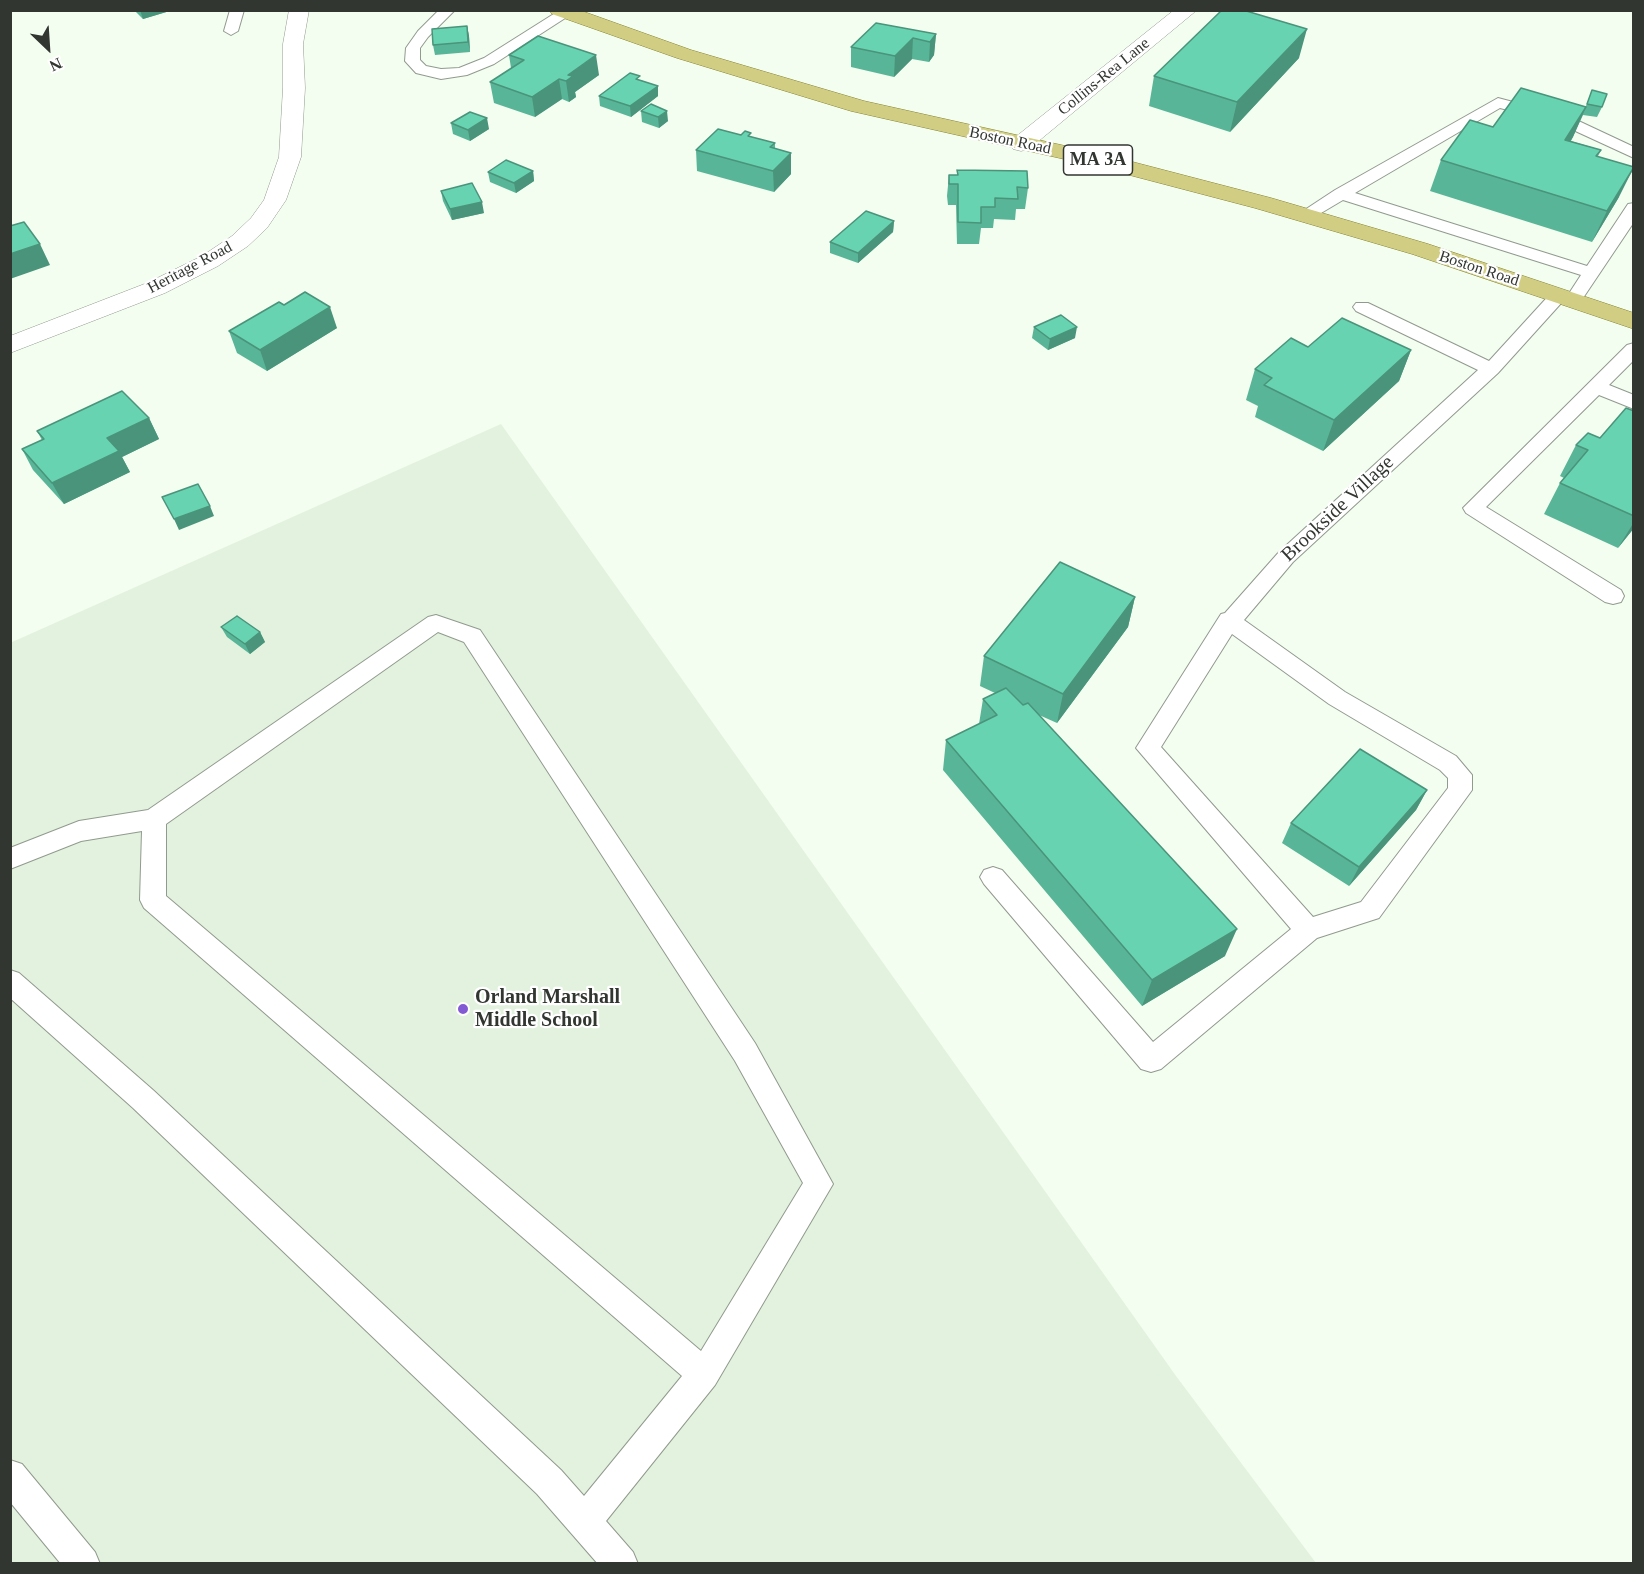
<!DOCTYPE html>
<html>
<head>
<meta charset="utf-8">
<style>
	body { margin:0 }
	#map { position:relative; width:1644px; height:1574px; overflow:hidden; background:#f3fdf0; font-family:Georgia,serif }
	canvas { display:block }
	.frame { position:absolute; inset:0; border:12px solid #323631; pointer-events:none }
	.north { position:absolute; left:18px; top:18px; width:60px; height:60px; -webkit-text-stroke:4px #fff; paint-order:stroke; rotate:155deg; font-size:16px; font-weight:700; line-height:24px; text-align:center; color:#323631 }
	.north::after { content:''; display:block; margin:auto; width:21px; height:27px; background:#323631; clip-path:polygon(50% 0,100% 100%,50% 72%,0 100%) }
</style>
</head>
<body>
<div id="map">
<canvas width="1644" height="1574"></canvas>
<div class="frame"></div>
<div class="north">N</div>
</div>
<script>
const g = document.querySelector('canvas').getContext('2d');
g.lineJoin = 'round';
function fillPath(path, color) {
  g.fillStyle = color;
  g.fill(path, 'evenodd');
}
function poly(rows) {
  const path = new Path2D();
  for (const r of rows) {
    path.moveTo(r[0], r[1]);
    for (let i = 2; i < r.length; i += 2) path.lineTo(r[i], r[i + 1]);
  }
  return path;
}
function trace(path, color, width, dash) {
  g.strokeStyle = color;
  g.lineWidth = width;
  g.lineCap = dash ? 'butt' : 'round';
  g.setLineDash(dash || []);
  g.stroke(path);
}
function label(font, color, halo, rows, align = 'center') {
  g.font = font + ' Georgia,serif';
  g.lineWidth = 4.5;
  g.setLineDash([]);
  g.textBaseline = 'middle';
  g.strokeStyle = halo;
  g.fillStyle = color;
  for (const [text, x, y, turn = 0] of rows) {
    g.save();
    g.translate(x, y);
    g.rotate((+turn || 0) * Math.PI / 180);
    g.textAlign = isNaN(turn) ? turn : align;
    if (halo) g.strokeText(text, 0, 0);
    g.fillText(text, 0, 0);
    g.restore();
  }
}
fillPath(poly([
	[501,424,1176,1376,1316,1563,11,1563,10,643]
]), '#e3f2df');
const lane = poly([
	[230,10,244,10,238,31,231,35,224,31,230,10],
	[439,10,455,10,428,37,420,48,420,60,426,66,441,69,459,68,484,58,560,10,571,10,573,13,494,64,467,75,441,79,416,73,405,61,406,48,418,31,439,10],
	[1498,98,1570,117,1634,147,1634,158,1558,123,1500,108,1355,193,1587,266,1628,204,1634,203,1634,222,1579,304,1573,305,1567,304,1564,300,1498,373,1293,562,1244,620,1345,692,1456,756,1472,775,1472,790,1379,918,1317,938,1161,1069,1151,1072,1141,1069,984,884,980,877,984,870,993,867,1002,870,1153,1042,1291,929,1136,748,1221,614,1225,613,1279,552,1478,370,1356,311,1353,307,1356,303,1368,303,1489,361,1553,291,1559,290,1568,295,1581,275,1343,200,1311,219,1305,220,1297,215,1335,190,1498,98],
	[1232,634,1329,704,1440,770,1448,778,1448,788,1361,902,1313,917,1161,747,1232,634],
	[1634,343,1634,360,1609,385,1634,395,1634,409,1599,395,1486,507,1621,590,1624,596,1621,602,1613,604,1605,602,1466,513,1463,508,1627,345,1634,343],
	[436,615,480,630,755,1043,833,1184,715,1385,606,1521,633,1552,638,1564,598,1564,537,1494,133,1108,10,998,10,970,19,973,153,1090,561,1470,584,1496,682,1376,144,908,140,900,142,831,81,841,10,869,10,848,79,821,148,810,428,617,436,615],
	[438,632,464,642,735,1061,803,1183,701,1351,166,896,166,824,438,632],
	[10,1460,22,1464,95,1552,100,1564,61,1564,10,1502,10,1460]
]);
const street = poly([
	[289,10,309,10,303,44,305,88,301,157,286,200,267,228,248,246,218,266,165,293,10,353,10,336,147,283,202,256,232,236,251,218,264,200,279,157,283,88,283,44,289,10],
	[1174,10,1197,10,1029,149,1021,151,1013,149,1010,144,1013,139,1174,10]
]);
const primary = poly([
	[549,10,579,10,691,50,864,101,1106,155,1271,198,1428,244,1634,313,1634,329,1412,254,1255,208,1095,166,851,111,677,58,552,14,549,10]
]);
trace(lane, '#919a8e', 2);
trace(street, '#919a8e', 1);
trace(primary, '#868431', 1);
fillPath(lane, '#fff');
fillPath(street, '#fff');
fillPath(primary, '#d1ce83');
fillPath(poly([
	[134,10,173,10,143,19],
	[467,26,469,36,470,52,435,55,433,45],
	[936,34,934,55,929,62,912,59,894,77,851,67,851,47],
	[509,55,599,75,575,92,576,97,569,102,562,99,535,117,494,103,490,82,511,68],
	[1299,58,1230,132,1149,106,1154,76],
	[640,80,658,86,658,96,631,117,600,106,599,96],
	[1592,90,1602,107,1597,117,1583,115,1571,141,1601,150,1598,156,1619,197,1592,242,1430,191,1441,160,1493,127,1586,106],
	[641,111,668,121,659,128,642,122],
	[451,123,489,129,470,141,453,134],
	[741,135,775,143,775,148,791,174,774,192,697,171,696,150],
	[957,170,1028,188,1025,209,1016,209,1015,220,994,219,993,228,981,228,979,244,957,244,956,205,948,205,947,196,949,175,957,175],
	[533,171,534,181,516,193,490,182,488,172],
	[441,191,484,213,452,220,443,201],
	[894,221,893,232,858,263,830,253,830,242],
	[284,305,337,328,267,371,237,353,229,331],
	[1034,327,1075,338,1048,350,1032,338],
	[1308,347,1411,350,1399,381,1323,451,1255,417,1258,406,1246,400,1255,369],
	[1634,411,1634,528,1618,548,1544,514,1560,483,1564,478,1560,476,1576,445,1600,438],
	[149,418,159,439,122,457,130,472,64,504,33,470,22,449,42,440,37,431],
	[1135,597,1128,627,1057,723,1039,715,1225,956,1142,1006,943,770,946,740,979,724,983,699,995,693,980,686,984,656],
	[221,627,260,632,265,642,250,654,227,637],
	[1427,790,1416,810,1349,886,1282,843,1291,823]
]), '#59b597');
fillPath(poly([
	[140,10,173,10,143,19],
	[467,26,469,36,470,52,468,42],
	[1307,29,1299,58,1230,132,1237,102],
	[936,34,934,55,929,62,930,42],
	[913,38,912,59,894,77,895,56],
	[596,55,599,75,575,92,576,97,569,102,566,81,568,75],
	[559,79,562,99,535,117,532,97],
	[658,86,658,96,631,117,630,106],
	[1586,107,1573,137,1552,170,1565,140],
	[667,111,668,121,659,128,658,117],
	[487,118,489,129,470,141,468,130],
	[791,153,791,174,774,192,773,171],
	[1634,167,1619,197,1592,242,1607,211],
	[533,171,534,181,516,193,514,183],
	[482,202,484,213,452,220,450,209],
	[894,221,893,232,858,263,858,253],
	[40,244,50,265,10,279,10,254],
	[330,307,337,328,267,371,260,350],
	[1077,327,1075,338,1048,350,1050,339],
	[1411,350,1399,381,1323,451,1334,420],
	[149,418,159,439,122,457,130,472,64,504,52,483,107,438],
	[210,506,214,516,179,530,174,519],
	[1634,522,1634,528,1618,548],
	[1135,597,1128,627,1057,723,1063,694],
	[260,632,265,642,250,654,245,644],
	[1427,790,1416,810,1349,886,1359,867],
	[1237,929,1225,956,1142,1006,1152,980]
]), '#49947b');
const building = poly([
	[1222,10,1243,10,1307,29,1237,102,1154,76,1222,10],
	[876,23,936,34,930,42,913,38,895,56,851,47,876,23],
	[467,26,468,42,433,45,432,29,467,26],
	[538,36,596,55,568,75,573,76,566,81,559,79,532,97,490,82,524,60,509,55,538,36],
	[630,73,640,76,636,79,658,86,630,106,599,96,630,73],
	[1521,88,1586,107,1565,140,1601,150,1596,156,1634,167,1607,211,1441,160,1470,120,1493,127,1521,88],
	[1592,90,1607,94,1602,107,1587,104,1592,90],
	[651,104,667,111,658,117,641,111,651,104],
	[470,112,487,118,468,130,451,123,470,112],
	[718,129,741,135,745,131,751,133,748,136,775,143,770,147,791,153,773,171,696,150,718,129],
	[506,160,533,171,514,183,488,172,506,160],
	[957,170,1027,171,1028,188,1017,187,1018,199,995,198,995,207,981,207,981,223,958,222,958,184,949,184,949,175,958,175,957,170],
	[472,183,482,202,450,209,441,191,472,183],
	[866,211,894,221,858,253,830,242,866,211],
	[24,222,40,244,10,254,10,226,24,222],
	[305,292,330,307,260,350,229,331,279,302,284,305,305,292],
	[1061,315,1077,327,1050,339,1034,327,1061,315],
	[1342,318,1411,350,1334,420,1264,385,1272,378,1255,369,1291,338,1308,347,1342,318],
	[122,391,149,418,107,438,119,451,52,483,22,449,44,439,37,431,122,391],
	[1626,408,1634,411,1634,516,1560,483,1588,450,1576,445,1588,433,1600,438,1626,408],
	[198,484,210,506,174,519,162,497,198,484],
	[1060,562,1135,597,1063,694,984,656,1060,562],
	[237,616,260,632,245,644,221,627,237,616],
	[1006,688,1023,705,1028,703,1237,929,1152,980,946,740,997,715,983,699,1006,688],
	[1360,749,1427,790,1359,867,1291,823,1360,749]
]);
fillPath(building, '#68d3b0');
trace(building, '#49947b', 1.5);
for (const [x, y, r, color] of [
	[463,1009,6,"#825ad3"]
]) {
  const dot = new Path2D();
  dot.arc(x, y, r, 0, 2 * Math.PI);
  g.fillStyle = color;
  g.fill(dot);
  trace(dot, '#fff', 2);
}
label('16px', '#323631', '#fff', [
	["Collins-Rea Lane",1104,77,-39],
	["Boston Road",1010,141,12],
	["Heritage Road",190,268,-28],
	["Boston Road",1479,269,18]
]);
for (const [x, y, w] of [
	[1098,160,69]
]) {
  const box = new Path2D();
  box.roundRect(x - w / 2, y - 15, w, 30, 4.5);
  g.fillStyle = '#fff';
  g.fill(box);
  trace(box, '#323631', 1.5);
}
label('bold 18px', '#323631', null, [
	["MA 3A",1098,160]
]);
label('20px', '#323631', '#fff', [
	["Brookside Village",1338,509,-43]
]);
label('bold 20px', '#323631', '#fff', [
	["Orland Marshall",475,998],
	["Middle School",475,1021]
], 'left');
</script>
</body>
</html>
